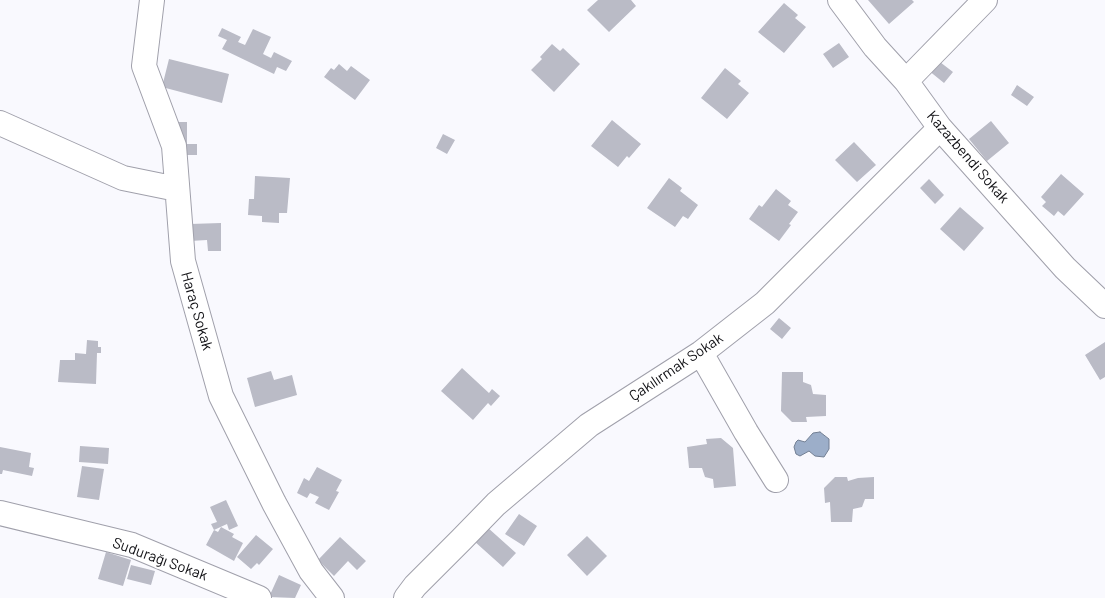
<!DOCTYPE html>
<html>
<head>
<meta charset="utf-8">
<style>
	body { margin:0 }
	canvas { display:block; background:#f9f9fe }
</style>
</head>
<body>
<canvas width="1105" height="598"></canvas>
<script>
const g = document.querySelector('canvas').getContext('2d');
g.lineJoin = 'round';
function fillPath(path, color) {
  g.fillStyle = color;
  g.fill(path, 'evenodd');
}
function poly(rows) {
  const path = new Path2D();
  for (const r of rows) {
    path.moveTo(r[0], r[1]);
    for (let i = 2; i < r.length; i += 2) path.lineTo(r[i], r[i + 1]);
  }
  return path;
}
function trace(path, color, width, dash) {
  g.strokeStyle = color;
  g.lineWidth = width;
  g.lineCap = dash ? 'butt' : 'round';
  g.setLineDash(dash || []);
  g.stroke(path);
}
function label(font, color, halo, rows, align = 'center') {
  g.font = font + ' Barlow,sans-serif';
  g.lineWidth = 4;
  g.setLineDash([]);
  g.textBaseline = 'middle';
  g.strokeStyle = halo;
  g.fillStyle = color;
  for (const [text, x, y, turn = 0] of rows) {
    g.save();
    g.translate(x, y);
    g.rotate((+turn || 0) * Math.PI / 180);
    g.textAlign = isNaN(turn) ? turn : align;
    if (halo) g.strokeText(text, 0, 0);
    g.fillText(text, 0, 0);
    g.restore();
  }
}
const water = poly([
	[820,432,829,439,829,449,824,457,815,456,809,451,800,456,796,454,794,447,796,442,798,440,805,442,813,433,820,432]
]);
fillPath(water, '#9caec9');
trace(water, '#727f93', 1);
fillPath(poly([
	[598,0,631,0,636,6,609,32,587,10],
	[868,0,912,0,914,2,889,24],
	[784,3,798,15,795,18,806,27,784,53,758,32],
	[222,28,241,37,238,42,245,45,253,29,271,37,263,54,271,58,274,52,292,61,286,71,277,67,274,74,222,49,227,40,218,36],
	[839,43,849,57,833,68,823,54],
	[552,44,560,51,563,48,580,64,554,92,531,70,542,59,540,57],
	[169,59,229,74,222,103,162,87],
	[936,59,953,72,944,83,928,70],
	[339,64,347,71,351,66,370,80,355,100,324,77,331,68,334,70],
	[725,68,741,81,738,84,749,93,727,119,701,98],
	[1017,85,1034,97,1027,106,1011,95],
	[612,120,641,144,629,158,627,156,618,167,591,146],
	[991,121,1009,143,987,161,969,139],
	[176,122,187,122,187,144,197,144,197,155,176,155],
	[443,134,455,140,447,154,436,148],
	[854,142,876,165,857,182,835,160],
	[1061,174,1084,194,1064,216,1058,211,1054,216,1042,206,1046,202,1041,197],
	[255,176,290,178,287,213,279,213,279,223,262,222,262,216,248,215,249,199,254,199],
	[669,178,682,188,680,191,698,205,688,219,683,216,675,227,647,208],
	[929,179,944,195,935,204,920,188],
	[776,189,791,201,788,205,798,212,789,224,791,225,779,241,749,219,759,205,762,207],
	[960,207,984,228,964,251,940,229],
	[221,223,221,251,208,251,207,240,190,241,190,224],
	[779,318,791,328,782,339,770,329],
	[87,340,98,341,98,347,101,347,101,353,97,353,96,384,58,382,60,360,75,360,75,353,86,354],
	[1105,342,1105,377,1100,380,1085,355],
	[462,368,489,393,492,389,500,396,491,406,488,403,473,420,441,391],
	[271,371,274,380,292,375,297,395,255,407,247,378],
	[782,372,803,372,803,382,811,385,813,394,826,395,826,416,806,417,807,422,792,422,781,411],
	[721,438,733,448,736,486,714,488,713,479,705,477,702,468,689,468,687,447,707,444,706,439],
	[80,446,109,448,108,464,79,462],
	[0,447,31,453,29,467,34,468,32,476,3,470,2,474,0,474],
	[82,466,104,469,99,500,77,497],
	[317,467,342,480,336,491,339,492,329,510,315,503,319,497,310,493,307,498,297,493,304,478,309,481],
	[835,477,847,477,848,481,858,478,874,477,874,499,865,499,862,507,853,509,852,522,831,522,830,502,825,503,824,488],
	[226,500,238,526,229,530,227,524,214,530,218,532,221,527,234,534,232,537,243,543,234,561,206,545,214,530,211,524,217,522,210,507],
	[519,514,537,526,524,546,505,534],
	[487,527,516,553,503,567,474,541],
	[256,535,273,549,259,565,257,563,251,569,237,557],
	[587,536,607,556,587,576,567,555],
	[340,537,366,561,357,570,348,561,334,576,318,560],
	[106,552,131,560,123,586,98,579],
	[131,565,155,571,151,585,127,579],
	[279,575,301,585,295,598,269,597]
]), '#babbc6');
const minor = poly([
	[152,0,144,66,174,146,183,261,221,396,274,503,311,571,332,598],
	[840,0,875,47,906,81,940,128,1065,268,1105,306],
	[906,81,985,0],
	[0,123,123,178,177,189],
	[701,353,746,432,776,480],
	[0,513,132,545,259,598],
	[406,598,415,586,462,539,496,504,589,425,701,353,765,303,940,128]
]);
trace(minor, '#a0a0ab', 26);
trace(minor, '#fff', 24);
label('15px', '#101014', '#fff', [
	["Kazazbendi Sokak",968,157,49],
	["Haraç Sokak",197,311,74],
	["Çakılırmak Sokak",676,367,-34],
	["Sudurağı Sokak",160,559,20]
]);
</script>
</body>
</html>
